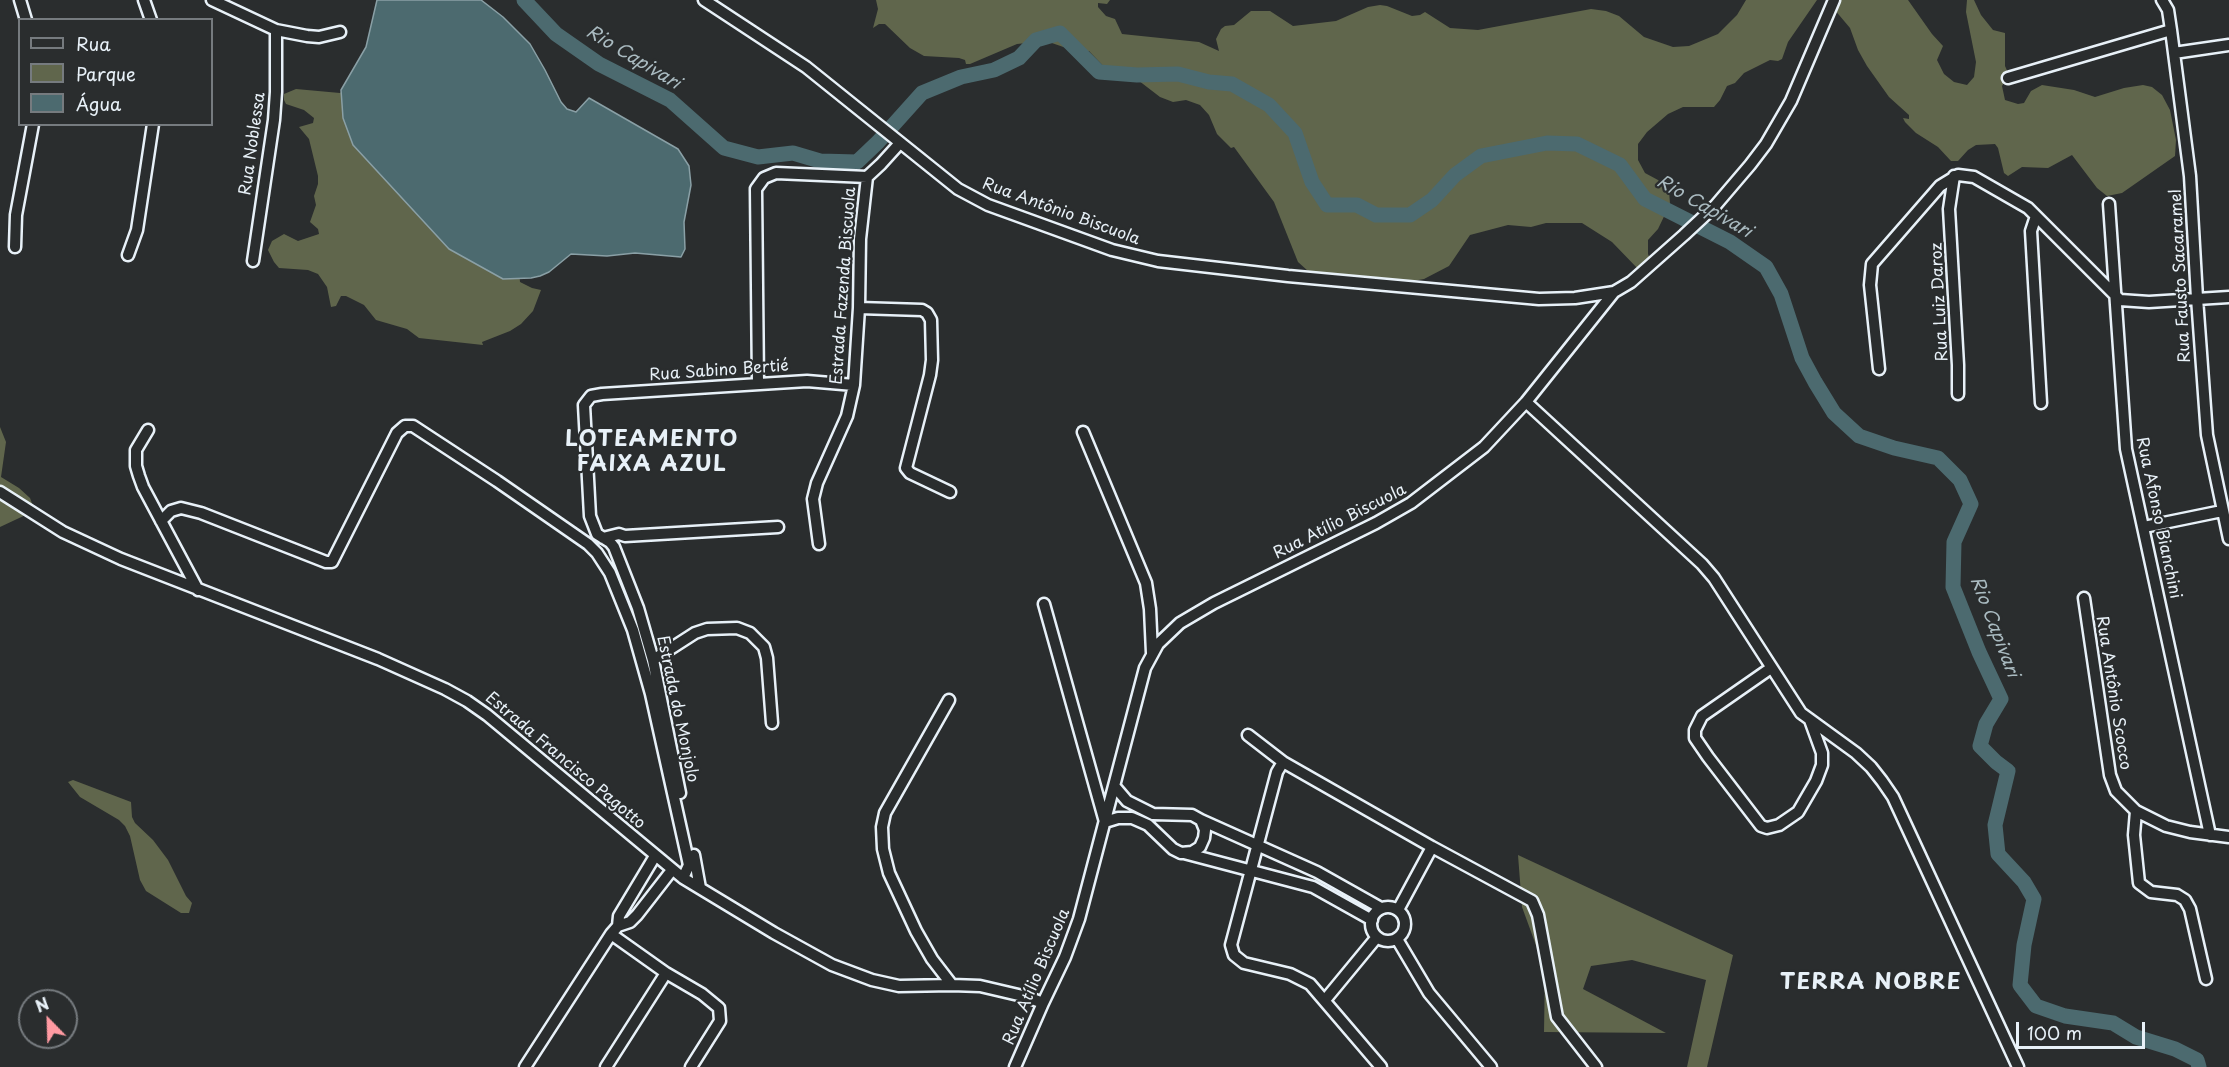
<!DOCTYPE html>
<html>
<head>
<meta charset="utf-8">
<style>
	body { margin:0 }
	#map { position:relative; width:2229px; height:1067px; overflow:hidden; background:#2a2d2e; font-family:"Playpen Sans",sans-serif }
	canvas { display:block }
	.legend { position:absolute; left:18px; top:18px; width:195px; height:108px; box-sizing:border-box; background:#2a2d2e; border:2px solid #767b7f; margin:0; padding:8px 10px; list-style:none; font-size:18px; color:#e8f1f8 }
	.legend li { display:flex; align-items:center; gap:12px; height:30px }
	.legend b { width:30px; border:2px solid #767b7f }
	.north { position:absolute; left:18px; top:989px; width:60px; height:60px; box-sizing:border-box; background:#2a2d2e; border:2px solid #767b7f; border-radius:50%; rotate:337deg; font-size:16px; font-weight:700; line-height:24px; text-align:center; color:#e8f1f8 }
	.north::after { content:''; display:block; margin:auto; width:21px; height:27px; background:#ff9aa2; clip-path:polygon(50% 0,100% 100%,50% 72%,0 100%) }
	.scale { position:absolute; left:2016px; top:1022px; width:129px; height:27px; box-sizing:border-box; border:3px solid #e8f1f8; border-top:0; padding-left:8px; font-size:18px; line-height:21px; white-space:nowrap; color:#e8f1f8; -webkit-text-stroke:4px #2a2d2e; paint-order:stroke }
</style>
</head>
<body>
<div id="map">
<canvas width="2229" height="1067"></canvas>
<ul class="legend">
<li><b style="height:8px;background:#2a2d2e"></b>Rua</li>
<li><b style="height:16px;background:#60664c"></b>Parque</li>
<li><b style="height:16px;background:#4c6a6f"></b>Água</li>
</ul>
<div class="north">N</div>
<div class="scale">100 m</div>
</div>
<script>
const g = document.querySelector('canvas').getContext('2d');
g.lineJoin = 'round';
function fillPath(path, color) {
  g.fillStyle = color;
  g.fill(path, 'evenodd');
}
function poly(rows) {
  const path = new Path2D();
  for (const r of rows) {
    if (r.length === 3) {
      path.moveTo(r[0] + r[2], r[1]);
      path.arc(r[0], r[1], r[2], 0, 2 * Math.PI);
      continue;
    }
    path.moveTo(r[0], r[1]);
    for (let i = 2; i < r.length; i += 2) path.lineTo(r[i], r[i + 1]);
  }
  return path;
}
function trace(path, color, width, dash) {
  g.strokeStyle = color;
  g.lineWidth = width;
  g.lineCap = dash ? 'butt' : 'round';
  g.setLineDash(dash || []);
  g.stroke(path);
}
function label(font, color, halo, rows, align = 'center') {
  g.font = font + ' "Playpen Sans",sans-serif';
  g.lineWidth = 4.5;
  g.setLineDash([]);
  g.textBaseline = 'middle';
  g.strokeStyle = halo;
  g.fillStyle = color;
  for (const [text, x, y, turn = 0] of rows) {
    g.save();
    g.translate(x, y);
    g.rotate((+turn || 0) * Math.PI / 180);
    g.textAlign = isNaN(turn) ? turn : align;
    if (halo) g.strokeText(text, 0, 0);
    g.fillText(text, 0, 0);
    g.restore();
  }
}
fillPath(poly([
	[876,0,1110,0,1107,4,1098,3,1098,7,1106,16,1115,19,1122,34,1199,42,1219,51,1216,39,1221,29,1225,26,1234,25,1251,11,1270,11,1293,26,1336,21,1368,7,1380,5,1387,6,1412,16,1420,15,1425,12,1450,28,1478,30,1591,9,1606,11,1619,16,1644,37,1673,47,1689,46,1718,34,1737,15,1746,0,1817,0,1788,42,1782,59,1778,61,1770,60,1744,73,1735,83,1727,86,1720,100,1714,107,1683,107,1668,114,1647,132,1638,144,1638,160,1645,173,1658,180,1669,190,1670,204,1658,229,1648,240,1648,254,1654,269,1640,271,1612,242,1582,223,1546,223,1531,227,1508,225,1470,235,1449,266,1424,279,1378,287,1348,288,1331,287,1321,277,1308,271,1298,262,1274,202,1234,147,1231,148,1217,134,1209,115,1200,105,1186,100,1173,102,1160,97,1130,74,1124,75,1108,71,1089,51,1075,51,1046,41,1017,44,970,64,966,64,965,60,959,58,924,56,910,48,885,24,879,24,873,28,878,9],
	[1838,0,1908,0,1932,34,1943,46,1937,60,1944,74,1954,82,1967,85,1974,77,1976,62,1966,12,1967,0,1974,0,1981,15,1993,30,2005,33,2005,66,2009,75,2002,86,2005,100,2018,104,2024,103,2031,91,2042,85,2074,90,2095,97,2124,88,2143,85,2152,87,2162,95,2170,110,2176,140,2175,156,2122,193,2107,196,2097,188,2072,155,2048,168,2022,167,2008,176,2004,173,1998,148,1995,144,1976,145,1968,150,1958,161,1951,161,1938,147,1916,133,1905,122,1903,118,1909,119,1909,115,1889,97,1867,66,1858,50,1850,28,1834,9],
	[354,79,519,270,520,282,532,288,541,290,533,311,521,324,510,331,482,342,483,345,419,338,407,329,376,320,364,305,346,296,341,296,336,306,331,307,327,287,318,274,308,270,279,268,274,262,268,250,272,241,284,234,298,241,319,234,318,229,310,222,316,205,314,196,318,184,318,176,309,139,299,127,313,123,314,118,304,110,286,104,284,100,284,94,296,89,340,93],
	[0,427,6,442,1,477,19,488,30,498,33,506,32,512,0,527],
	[73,780,131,802,132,817,135,823,153,840,168,860,186,896,192,903,189,913,181,913,146,891,140,880,130,836,125,826,119,820,80,797,68,782],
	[1518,855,1733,955,1707,1067,1687,1067,1706,980,1632,960,1591,966,1583,989,1666,1033,1544,1032,1545,970,1522,907]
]), '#60664c');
const water = poly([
	[377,0,481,0,503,17,530,44,545,70,561,102,567,109,576,112,589,98,678,149,689,166,691,185,684,222,685,249,681,257,635,253,607,256,571,254,549,272,540,276,531,278,503,279,449,249,353,145,343,118,341,90,366,47,377,0]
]);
fillPath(water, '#4c6a6f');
trace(water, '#8aa0a6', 1.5);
trace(poly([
	[524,0,556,34,599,64,670,100,724,148,758,157,793,153,820,161,857,162,878,142,922,93,961,77,994,70,1019,58,1036,40,1060,33,1099,72,1137,75,1178,74,1209,82,1232,84,1269,105,1295,133,1312,182,1327,205,1357,205,1376,215,1410,215,1432,200,1455,175,1481,156,1547,143,1577,144,1620,165,1645,199,1730,242,1766,267,1781,294,1802,358,1815,382,1834,413,1859,436,1894,448,1938,458,1960,480,1971,504,1954,542,1953,587,1979,652,2001,699,1986,724,1980,746,1996,762,2008,771,1995,825,1998,854,2024,882,2034,899,2024,945,2020,985,2036,1006,2065,1016,2113,1023,2136,1037,2175,1049,2197,1060,2199,1067]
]), '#4c6a6f', 15);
const minor = poly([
	[20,0,26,20],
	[144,0,151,20],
	[212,0,276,30,307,36,319,37,340,32],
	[704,0,806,67,958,189,988,205,1112,250,1158,261,1288,276,1539,299,1575,298,1614,292],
	[2162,0,2168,10,2171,30,2190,176,2197,298,2207,435,2229,539],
	[2174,53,2229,45],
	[2008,78,2171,30],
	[1954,176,1949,209,1958,365,1958,394],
	[2109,204,2126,449,2210,835],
	[2036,216,2031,231,2041,403],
	[15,247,16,215,33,124],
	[128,255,137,230,153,124],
	[253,261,274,120,276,92,276,30],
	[859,308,922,310,927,313,931,320,932,360,930,375,906,468,910,473,950,492],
	[1879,369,1870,285,1872,264,1940,186,1958,175,1974,177,2028,208,2120,300,2149,302,2229,297],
	[758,384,756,189,764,178,776,173,867,177],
	[1526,402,1702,564,1714,578,1801,713,1856,753,1871,767,1882,781,1893,797,2018,1067],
	[148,430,136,450,136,466,139,476,143,487,198,590],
	[1083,432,1146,583,1150,609,1152,653],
	[0,492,63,532,121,559,378,659,445,689,467,701,487,715,683,878,774,933,832,965,872,980,899,986,952,985,980,986,1027,997,1043,1003],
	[161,521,171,511,181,508,201,513,326,562,332,562,397,433,405,426,413,426,497,481,588,544,597,553,610,573,633,630,651,694,689,865,683,878],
	[2144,527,2222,511],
	[603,538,619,534,625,536,778,527],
	[819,544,813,499,817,483,847,416,854,385,859,308,860,239,867,177,881,164,900,143],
	[2084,598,2110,775,2116,791,2136,811,2166,826,2190,832,2229,837],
	[1044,604,1105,822,1118,818,1132,818,1148,825,1173,849,1181,853,1192,852,1200,847,1204,838,1205,830,1201,820,1192,815,1153,814,1127,801,1115,787],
	[653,660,695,633,707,629,737,628,750,633,764,647,767,658,772,723],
	[1771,668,1702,716,1695,730,1695,738,1708,757,1761,826,1767,828,1779,825,1798,812,1816,781,1822,765,1822,753,1810,720],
	[949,700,885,813,882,827,883,849,889,873,916,931,932,959,952,985],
	[1248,735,1283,762,1277,772,1231,945,1234,955,1244,963,1290,974,1310,984,1381,1067],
	[1283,762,1432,847,1532,901,1538,915,1557,1017,1596,1067],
	[680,793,653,660,638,608,614,547,610,542,597,534,590,516,584,405,591,396,602,394,807,381,854,385],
	[2136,811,2134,835,2139,883,2151,892,2177,895,2185,900,2190,909,2206,979],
	[1201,820,1317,872,1381,908],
	[1184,853,1313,887,1372,920],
	[694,855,700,888],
	[1388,924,17],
	[1398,910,1432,847],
	[618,926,619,916,655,856],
	[1397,939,1429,993,1491,1067],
	[666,973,702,994,719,1008,720,1021,691,1067],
	[1325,1000,1377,937],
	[525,1067,611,934,618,926,630,922,637,915,672,870],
	[606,1067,666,973,611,934],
	[1015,1067,1043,1003,1065,957,1079,919,1145,668,1158,644,1180,623,1214,603,1376,523,1411,503,1484,447,1526,402,1614,292,1631,282,1684,235,1715,206,1750,165,1766,144,1791,101,1834,0]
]);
trace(minor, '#e8f1f8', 15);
trace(minor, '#2a2d2e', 10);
label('16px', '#e8f1f8', '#2a2d2e', [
	["Rua Noblessa",253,144,-82],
	["Rua Antônio Biscuola",1061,212,20],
	["Rua Fausto Sacaramel",2181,276,-93],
	["Estrada Fazenda Biscuola",844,286,-86],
	["Rua Luiz Daroz",1940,302,-93],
	["Rua Sabino Bertié",719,371,-4],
	["Rua Afonso Bianchini",2158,518,78],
	["Rua Atílio Biscuola",1340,522,-27],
	["Rua Antônio Scocco",2113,693,81],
	["Estrada do Monjolo",677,709,78],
	["Estrada Francisco Pagotto",565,761,40],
	["Rua Atílio Biscuola",1037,977,-67]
]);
label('italic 18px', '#aabbc1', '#2a2d2e', [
	["Rio Capivari",633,58,31],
	["Rio Capivari",1704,207,30],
	["Rio Capivari",1994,627,69]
]);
g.letterSpacing = '1.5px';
label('bold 22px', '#e8f1f8', '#2a2d2e', [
	["LOTEAMENTO",652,440],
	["FAIXA AZUL",652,465],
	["TERRA NOBRE",1871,983]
]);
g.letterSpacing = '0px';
</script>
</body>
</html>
